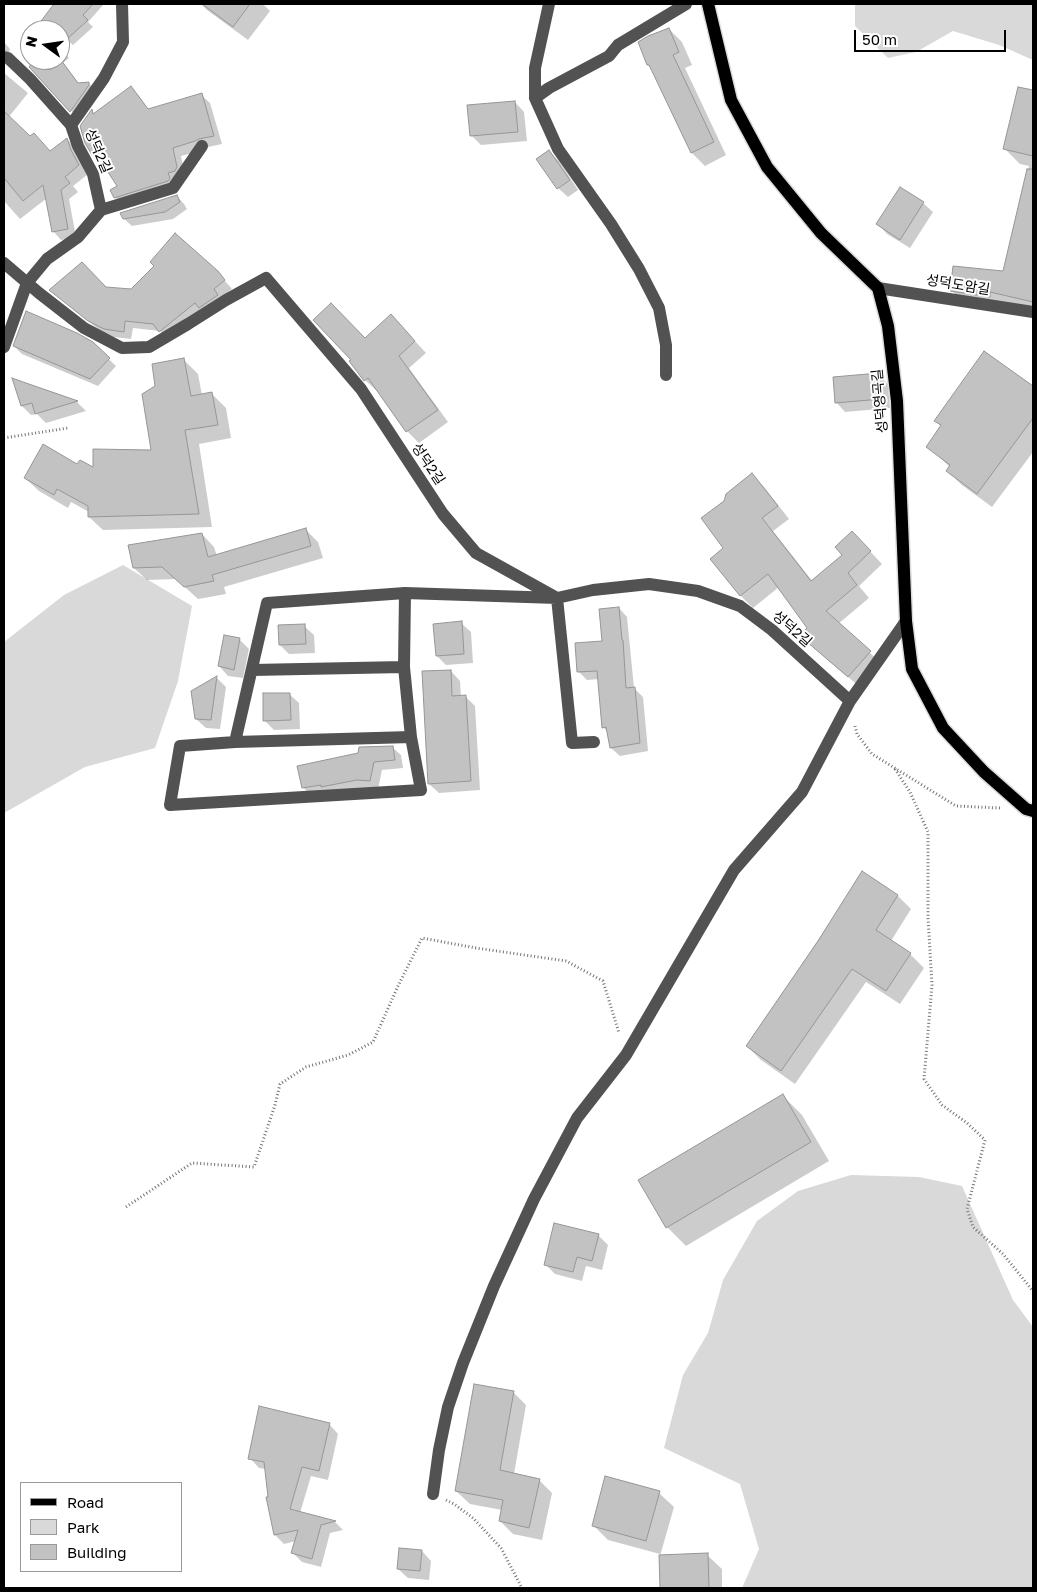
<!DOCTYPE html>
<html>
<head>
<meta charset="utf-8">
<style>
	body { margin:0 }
	#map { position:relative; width:1037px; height:1592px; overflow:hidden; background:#fff; font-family:"Golos Text",sans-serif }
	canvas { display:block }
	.frame { position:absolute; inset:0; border:5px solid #000; pointer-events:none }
	.legend { position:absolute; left:20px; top:1482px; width:162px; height:90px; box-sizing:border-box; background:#fff; border:1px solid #999; margin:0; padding:6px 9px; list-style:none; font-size:15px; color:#000 }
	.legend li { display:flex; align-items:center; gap:10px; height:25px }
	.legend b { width:25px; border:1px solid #999 }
	.north { position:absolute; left:20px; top:20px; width:50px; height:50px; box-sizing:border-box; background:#fff; border:1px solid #999; border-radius:50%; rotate:284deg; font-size:14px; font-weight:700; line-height:20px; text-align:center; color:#000 }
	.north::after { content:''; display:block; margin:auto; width:18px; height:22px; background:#000; clip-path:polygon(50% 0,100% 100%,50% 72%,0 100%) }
	.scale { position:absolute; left:854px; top:30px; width:152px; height:22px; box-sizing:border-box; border:2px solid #000; border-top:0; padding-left:6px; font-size:15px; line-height:18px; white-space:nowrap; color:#000; -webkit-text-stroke:4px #fff; paint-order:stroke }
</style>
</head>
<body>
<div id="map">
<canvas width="1037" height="1592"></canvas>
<div class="frame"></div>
<ul class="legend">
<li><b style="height:6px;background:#000"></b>Road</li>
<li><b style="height:14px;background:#d9d9d9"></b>Park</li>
<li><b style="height:14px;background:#c2c2c2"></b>Building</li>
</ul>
<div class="north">N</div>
<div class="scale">50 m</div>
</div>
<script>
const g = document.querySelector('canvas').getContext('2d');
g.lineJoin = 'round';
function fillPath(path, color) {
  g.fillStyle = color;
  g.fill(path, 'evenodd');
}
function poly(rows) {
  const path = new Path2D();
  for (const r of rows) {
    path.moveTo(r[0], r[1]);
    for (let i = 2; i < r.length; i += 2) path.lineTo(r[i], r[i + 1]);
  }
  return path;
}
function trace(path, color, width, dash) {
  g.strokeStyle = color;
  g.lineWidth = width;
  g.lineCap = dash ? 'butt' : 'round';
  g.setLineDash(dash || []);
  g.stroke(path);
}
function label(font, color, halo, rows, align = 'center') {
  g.font = font + ' "Golos Text","Noto Sans KR",sans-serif';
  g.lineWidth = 4;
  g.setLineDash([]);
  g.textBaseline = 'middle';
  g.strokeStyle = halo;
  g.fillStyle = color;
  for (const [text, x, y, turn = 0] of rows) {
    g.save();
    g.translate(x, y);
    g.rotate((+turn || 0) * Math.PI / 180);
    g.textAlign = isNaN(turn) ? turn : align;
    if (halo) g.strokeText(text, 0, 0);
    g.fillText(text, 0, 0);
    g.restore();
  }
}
fillPath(poly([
	[855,4,1033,4,1033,60,999,45,953,31,916,52,888,58,855,26],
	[123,565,192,606,178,681,155,748,85,767,4,813,4,642,64,595],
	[851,1175,919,1177,962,1186,1013,1300,1033,1327,1033,1588,742,1588,759,1549,740,1484,664,1448,683,1375,708,1333,723,1280,757,1221,798,1191]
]), '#d9d9d9');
fillPath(poly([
	[56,4,104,4,88,22,93,27,73,45,60,35,60,30,53,30,42,21],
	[201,4,263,4,270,11,248,40,207,10],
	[669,29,682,42,692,65,685,68,726,155,705,166,692,153,653,69,648,65],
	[4,42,10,49,4,69],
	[60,48,69,58,63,63,79,84,88,83,95,89,77,117,31,67,35,60,60,60],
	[4,73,28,93,8,118,30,138,50,153,67,139,75,148,87,175,73,186,78,192,69,199,76,237,61,240,53,231,47,198,20,219,4,201],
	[130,87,139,96,149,110,201,95,210,103,222,144,208,147,204,150,181,156,185,177,124,206,115,197,119,187,103,161,101,162,93,154,92,111,95,114],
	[1019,88,1033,91,1033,313,967,306,951,290,1004,273,1029,166,1020,164,1005,149],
	[515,102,524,112,527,141,481,145,472,136],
	[549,151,559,161,578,190,568,197,558,188],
	[177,196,184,204,187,209,173,219,132,226,124,219],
	[923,203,933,212,910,248,887,234,878,224],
	[217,272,232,289,167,339,160,331,133,328,131,339,113,337,98,329,51,290,106,289,132,290],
	[403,328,426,353,409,368,448,422,419,443,407,431,378,390,377,391,365,380,365,339],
	[92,343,116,366,98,386,22,354,14,346],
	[984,353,1033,388,1033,452,992,507,962,485,947,471,950,467,927,446,942,427,936,421],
	[184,360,198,374,202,395,212,394,226,408,231,438,199,444,212,527,103,530,89,517,89,512,71,502,68,508,39,491,25,478,78,466,94,469,152,452,156,387],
	[879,375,888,384,890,408,845,412,836,402],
	[14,380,77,402,86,411,46,423,37,414,31,415,22,406],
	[752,475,764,487,789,519,773,531,813,582,864,545,882,564,859,586,869,598,838,624,882,664,861,688,814,648,809,628,779,587,753,608,741,596,711,559,725,548,725,502],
	[306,530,318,542,323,558,224,587,226,594,198,599,176,579,147,580,134,568,202,534,214,547,217,556],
	[619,608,627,617,634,688,643,697,648,751,620,756,611,748,608,732,603,727,599,679,587,680,579,672,603,643],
	[461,623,471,632,473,663,446,665,437,656],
	[304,626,314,635,315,653,289,654,280,645],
	[239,639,249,649,243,678,228,676,219,666],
	[451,671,460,681,461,697,466,697,475,706,480,790,439,793,429,784],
	[217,678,226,687,220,729,206,728,196,719,193,691],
	[289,694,299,703,300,729,274,730,265,721],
	[392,747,401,755,403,768,382,770,378,789,311,796,303,787],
	[863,873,898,896,911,909,891,941,910,954,924,968,900,1004,866,982,795,1084,761,1060,747,1046],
	[783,1096,802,1115,829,1161,686,1246,667,1227],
	[598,1235,608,1245,602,1270,586,1266,582,1281,555,1274,546,1265],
	[513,1392,526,1405,514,1474,539,1480,552,1493,542,1540,513,1534,500,1521,502,1510,470,1504,456,1491],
	[329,1424,338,1434,328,1480,311,1476,300,1513,335,1522,343,1530,330,1533,321,1567,302,1562,293,1553,296,1541,284,1544,275,1535,266,1469,259,1468,250,1458],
	[659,1493,674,1507,660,1556,660,1554,608,1540,593,1525],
	[422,1551,431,1561,429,1580,408,1578,398,1569],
	[707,1555,722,1569,722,1588,661,1588,660,1556]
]), '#0003');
const building = poly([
	[54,4,93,4,83,15,88,20,66,40,60,35,60,30,53,30,41,21,54,4],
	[202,4,250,4,233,27,202,4],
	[669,28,679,52,673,55,714,142,691,153,649,65,647,65,638,42,648,36,669,28],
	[34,60,61,60,78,83,89,82,89,85,70,112,29,67,34,60],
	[131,86,148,109,202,93,214,136,199,139,195,141,173,148,177,167,175,171,168,173,170,178,168,181,114,198,110,190,117,186,95,152,92,155,85,143,80,126,92,109,93,114,131,86],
	[1018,87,1033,90,1033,156,1003,149,1018,87],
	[515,101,518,132,470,136,467,105,515,101],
	[4,111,30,136,34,133,50,151,67,138,71,150,79,165,65,177,70,183,61,190,68,229,52,232,43,185,23,201,4,178,4,111],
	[549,150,570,180,557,189,536,159,549,150],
	[1027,169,1033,169,1033,302,990,292,990,297,950,291,953,266,1003,271,1027,169],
	[900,187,924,202,900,240,876,224,900,187],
	[177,195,180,202,165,212,123,219,120,213,177,195],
	[175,233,218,271,225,280,214,289,218,295,199,308,195,303,159,332,153,324,125,321,124,332,104,329,88,321,49,290,82,262,106,287,131,289,154,266,150,262,175,233],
	[331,303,365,338,391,314,415,341,399,356,438,410,406,432,368,378,364,381,349,361,351,360,313,320,331,303],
	[26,311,77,333,93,342,110,358,90,379,13,346,26,311],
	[984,351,1033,386,1033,418,977,494,946,471,950,465,926,447,941,425,934,421,984,351],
	[184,358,191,396,212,392,218,425,185,430,199,514,88,517,88,506,57,489,54,495,24,478,43,444,77,464,80,460,93,467,93,449,151,450,142,394,155,386,152,364,184,358],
	[879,373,881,399,835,403,833,377,879,373],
	[12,378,26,383,78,401,35,414,32,403,21,406,12,378],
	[752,473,778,506,762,518,811,581,842,555,835,547,852,531,871,551,848,573,857,585,826,611,871,651,848,677,800,636,807,628,768,574,740,596,710,559,723,548,701,518,724,501,726,494,752,473],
	[306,528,311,546,212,575,214,581,184,587,162,567,133,568,128,545,202,533,208,557,306,528],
	[619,607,622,640,623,640,626,688,635,687,640,743,610,748,606,727,602,728,597,671,577,672,575,643,602,641,599,609,619,607],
	[462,621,464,654,436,656,433,624,462,621],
	[305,624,306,644,279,645,278,625,305,624],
	[224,635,240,638,234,670,218,666,224,635],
	[451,670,452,696,466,695,471,781,428,784,422,671,451,670],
	[217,676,211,720,195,719,191,691,217,676],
	[263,693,290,693,291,720,263,721,263,693],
	[393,746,395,760,374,762,370,781,357,780,321,787,321,785,302,788,297,766,358,753,359,747,393,746],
	[862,871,898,895,876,930,911,953,886,991,852,969,781,1071,746,1046,818,941,862,871],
	[783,1094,811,1142,666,1228,638,1180,783,1094],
	[554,1223,599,1234,592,1261,577,1257,573,1272,544,1265,554,1223],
	[474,1384,514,1391,500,1470,540,1479,529,1528,499,1521,503,1500,455,1491,474,1384],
	[259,1406,330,1423,319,1471,302,1467,290,1509,336,1521,321,1525,312,1559,291,1553,298,1530,274,1535,266,1497,268,1497,264,1462,248,1459,259,1406],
	[605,1476,660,1491,646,1541,592,1526,605,1476],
	[399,1548,422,1550,420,1571,397,1569,399,1548],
	[708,1553,709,1588,660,1588,659,1555,708,1553]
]);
fillPath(building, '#c2c2c2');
trace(building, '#969696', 1);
const major = poly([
	[708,4,731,100,767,167,821,233,878,288,888,326,897,401,906,621,912,669,943,728,984,772,1026,809,1033,811]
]);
trace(major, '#dbdbdb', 15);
trace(poly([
	[4,438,68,428],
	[855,726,857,734,872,754,956,806,1000,808],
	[895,769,910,792,928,832,928,918,932,985,924,1079,942,1105,967,1123,985,1140,967,1209,973,1227,1003,1254,1033,1291],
	[126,1207,192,1163,254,1167,275,1105,280,1084,306,1067,348,1055,373,1042,398,986,422,938,476,948,566,961,603,981,619,1033],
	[446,1500,454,1504,473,1518,501,1548,522,1588]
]), '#747474', 3, [1, 2.5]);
trace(poly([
	[4,57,8,58,30,79,71,125,78,146,93,174,101,210,78,237,47,259,27,283,4,347],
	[535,98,535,68,549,4],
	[71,125,104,78,123,42,122,4],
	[101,210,173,188,202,146],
	[4,263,39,293,84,328,122,348,149,347,188,324,226,300,266,278,361,389,443,514,476,553,557,598,593,590,649,584,698,591,740,606,772,630,850,701],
	[878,288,1033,312],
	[666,375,666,345,659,308,639,269,611,224,558,149,535,98,549,88,609,56,618,45,686,4],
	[405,593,404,667,411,737,421,790,170,805,180,746,235,742,267,603,405,593,557,598,572,743,594,742],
	[252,670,404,667],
	[235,742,411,737],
	[433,1494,439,1450,448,1407,463,1363,494,1286,534,1199,577,1118,626,1055,734,870,802,792,850,701,906,621]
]), '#525252', 12);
trace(major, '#000', 12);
label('14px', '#000', '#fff', [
	["성덕2길",98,151,67],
	["성덕도암길",958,285,9],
	["성덕영곡길",880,401,-95],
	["성덕2길",428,464,56],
	["성덕2길",792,629,41]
]);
</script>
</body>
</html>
